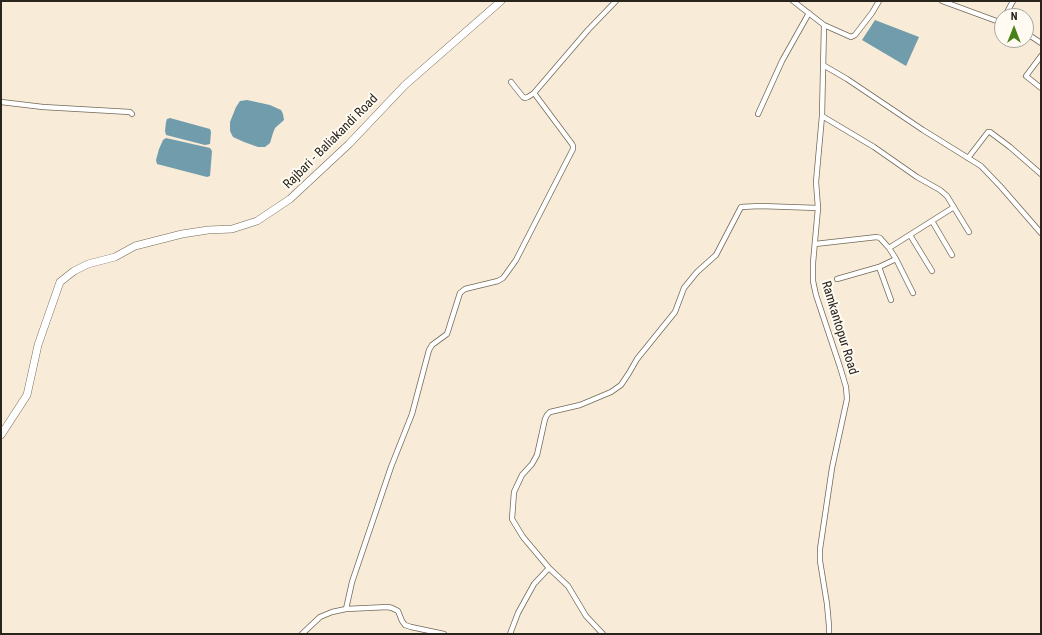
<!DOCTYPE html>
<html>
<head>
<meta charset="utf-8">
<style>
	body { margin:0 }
	#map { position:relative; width:1042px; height:635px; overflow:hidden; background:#f8ecd8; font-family:"Roboto Condensed",sans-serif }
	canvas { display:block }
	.frame { position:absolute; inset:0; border:2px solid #29251d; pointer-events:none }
	.north { position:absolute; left:994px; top:8px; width:40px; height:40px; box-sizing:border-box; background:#fffbf2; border:1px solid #a9a59d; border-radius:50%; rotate:0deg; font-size:11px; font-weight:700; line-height:16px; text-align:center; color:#29251d }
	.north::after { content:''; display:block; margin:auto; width:14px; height:18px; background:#498119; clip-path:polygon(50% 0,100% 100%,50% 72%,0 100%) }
</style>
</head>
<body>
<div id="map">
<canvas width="1042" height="635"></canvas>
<div class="frame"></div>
<div class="north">N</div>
</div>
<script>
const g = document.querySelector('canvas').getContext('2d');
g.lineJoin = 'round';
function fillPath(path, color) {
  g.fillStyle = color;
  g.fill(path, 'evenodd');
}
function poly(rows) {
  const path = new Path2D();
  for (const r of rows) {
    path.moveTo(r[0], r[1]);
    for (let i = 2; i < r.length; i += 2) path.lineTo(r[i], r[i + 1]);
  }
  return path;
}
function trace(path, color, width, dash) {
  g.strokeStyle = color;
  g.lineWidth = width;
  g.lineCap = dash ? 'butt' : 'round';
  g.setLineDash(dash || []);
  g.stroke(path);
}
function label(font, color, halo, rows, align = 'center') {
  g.font = font + ' "Roboto Condensed",sans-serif';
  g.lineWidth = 4;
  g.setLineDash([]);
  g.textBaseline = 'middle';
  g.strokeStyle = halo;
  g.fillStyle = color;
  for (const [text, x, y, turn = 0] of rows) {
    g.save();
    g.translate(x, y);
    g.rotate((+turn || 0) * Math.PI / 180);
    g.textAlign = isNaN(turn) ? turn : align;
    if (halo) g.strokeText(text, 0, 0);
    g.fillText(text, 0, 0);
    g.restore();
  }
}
fillPath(poly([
	[875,20,919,37,906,66,862,40],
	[247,100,270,105,281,110,283,114,284,120,275,128,273,133,270,143,265,147,258,147,244,142,233,137,230,131,230,122,236,107,240,101],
	[170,118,210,129,211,132,210,144,205,145,166,135,165,131,166,122,167,119],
	[166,138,210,148,212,151,210,176,207,177,157,164,156,160,159,149,163,140]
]), '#709cab');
const street = poly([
	[793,1,824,25,851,37,855,35,872,13,879,1],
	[942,1,1002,23],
	[1005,16,1013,1],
	[824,25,822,116,816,182,818,208,813,263,813,281,816,295,840,367,846,387,847,399,832,468,820,549,820,561,827,604,829,626,829,634],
	[1026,33,1041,43],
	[1041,56,1026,76,1041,88],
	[823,65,847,79,923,130,981,166,1001,187,1041,233],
	[511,82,523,97,525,98,528,97,534,93],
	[1,102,43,107,130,112,132,114],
	[758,114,782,61,809,13],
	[822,116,874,147,917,177,940,190,947,196,969,232],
	[968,158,988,132,990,132,1010,147,1041,174],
	[932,221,952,255],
	[910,235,932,271],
	[815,244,877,237,880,238,889,248,896,259,913,293],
	[889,248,954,207],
	[879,267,891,300],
	[837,279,879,267,896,259],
	[549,568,568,586,586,616,603,634],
	[346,609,352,582,391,467,412,414,429,350,432,345,447,334,460,293,465,289,469,288,498,281,503,278,506,274,516,260,573,149,573,146,572,144,534,93,588,30,616,1],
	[302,634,320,617,332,612,346,609,388,607,392,608,398,611,402,621,405,625,411,627,444,634],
	[510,634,518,613,534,584,549,568,523,537,512,519,514,492,522,475,532,464,537,455,545,419,547,415,550,412,580,405,611,392,621,385,629,373,637,359,675,312,684,288,697,272,716,255,741,207,760,206,818,208]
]);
const secondary = poly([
	[1,435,27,395,38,345,60,282,74,271,88,264,115,257,135,246,182,234,208,230,232,229,257,221,290,199,349,144,405,85,501,1]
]);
trace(street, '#736957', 6);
trace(secondary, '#736957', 8);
trace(street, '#fff', 4.5);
trace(secondary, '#fff', 7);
label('13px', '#29251d', '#fffbf2', [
	["Rajbari - Baliakandi Road",331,142,-45],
	["Ramkantopur Road",839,328,73]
]);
</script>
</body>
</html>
